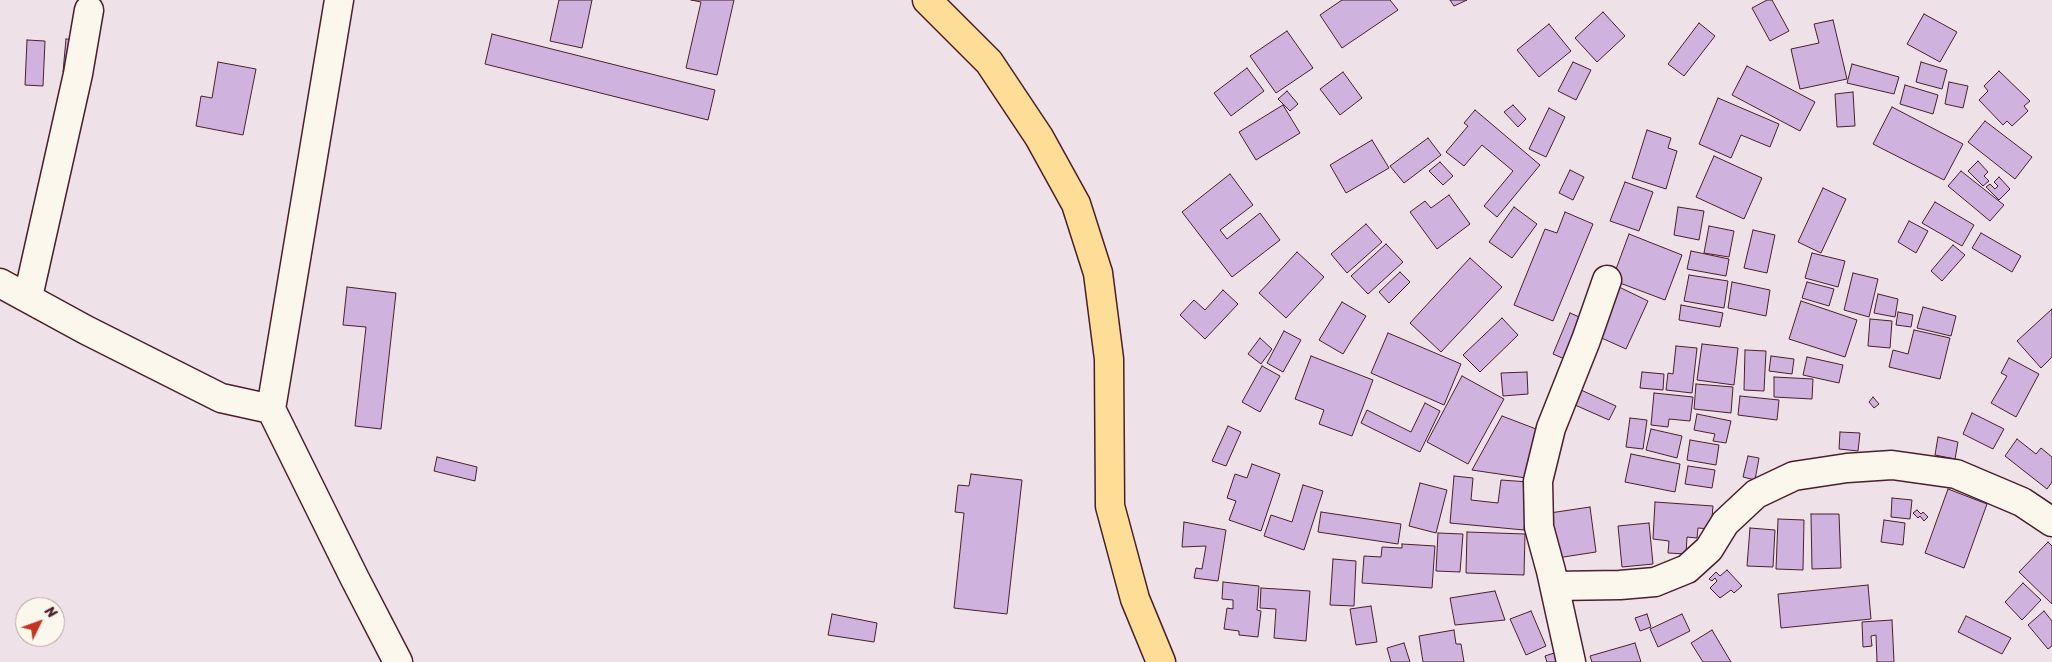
<!DOCTYPE html>
<html>
<head>
<meta charset="utf-8">
<style>
	body { margin:0 }
	#map { position:relative; width:2052px; height:662px; overflow:hidden; background:#eee2e8; font-family:Sriracha,sans-serif }
	canvas { display:block }
	.north { position:absolute; left:15px; top:597px; width:50px; height:50px; box-sizing:border-box; background:#fbf7ec; border:1px solid #b4a19f; border-radius:50%; rotate:48deg; font-size:14px; font-weight:700; line-height:20px; text-align:center; color:#4a1f2b }
	.north::after { content:''; display:block; margin:auto; width:18px; height:22px; background:#c8321e; clip-path:polygon(50% 0,100% 100%,50% 72%,0 100%) }
</style>
</head>
<body>
<div id="map">
<canvas width="2052" height="662"></canvas>
<div class="north">N</div>
</div>
<script>
const g = document.querySelector('canvas').getContext('2d');
g.lineJoin = 'round';
function fillPath(path, color) {
  g.fillStyle = color;
  g.fill(path, 'evenodd');
}
function poly(rows) {
  const path = new Path2D();
  for (const r of rows) {
    path.moveTo(r[0], r[1]);
    for (let i = 2; i < r.length; i += 2) path.lineTo(r[i], r[i + 1]);
  }
  return path;
}
function trace(path, color, width, dash) {
  g.strokeStyle = color;
  g.lineWidth = width;
  g.lineCap = dash ? 'butt' : 'round';
  g.setLineDash(dash || []);
  g.stroke(path);
}
const building = poly([
	[559,0,592,0,582,48,550,41,559,0],
	[691,0,734,0,717,75,686,68,701,2,691,0],
	[1342,0,1390,0,1398,10,1342,48,1320,15,1342,0],
	[1450,0,1467,0,1454,6,1450,0],
	[1767,0,1772,0,1789,31,1770,41,1752,8,1767,0],
	[1603,12,1625,36,1597,62,1575,38,1603,12],
	[1924,14,1957,32,1940,62,1907,44,1924,14],
	[1833,20,1847,79,1800,89,1791,49,1819,43,1814,24,1833,20],
	[1699,23,1715,36,1684,76,1668,64,1699,23],
	[1549,24,1571,51,1539,77,1517,50,1549,24],
	[1287,31,1313,68,1276,93,1250,56,1287,31],
	[492,34,715,90,708,120,485,64,492,34],
	[66,39,78,40,75,73,63,72,66,39],
	[27,40,45,41,43,86,25,85,27,40],
	[218,62,256,69,243,135,196,126,201,96,212,98,218,62],
	[1573,62,1591,70,1576,100,1558,91,1573,62],
	[1921,62,1947,70,1942,89,1916,82,1921,62],
	[1852,64,1899,77,1894,94,1847,83,1852,64],
	[1747,66,1815,102,1800,131,1732,95,1747,66],
	[1247,68,1264,91,1231,116,1214,93,1247,68],
	[1999,71,2030,101,2024,106,2028,111,2012,126,2007,121,2003,125,1979,100,1988,91,1984,86,1999,71],
	[1343,72,1362,98,1340,115,1320,89,1343,72],
	[1949,82,1968,86,1963,108,1945,104,1949,82],
	[1905,85,1938,95,1933,114,1900,104,1905,85],
	[1287,91,1298,104,1290,111,1278,99,1287,91],
	[1853,92,1855,126,1837,127,1835,94,1853,92],
	[1718,98,1779,124,1770,147,1741,135,1731,158,1699,144,1718,98],
	[1283,105,1300,133,1256,160,1239,132,1283,105],
	[1513,105,1526,119,1518,127,1504,112,1513,105],
	[1892,107,1963,144,1944,180,1873,144,1892,107],
	[1549,108,1565,117,1546,157,1529,149,1549,108],
	[1475,110,1540,165,1497,217,1484,206,1513,171,1482,145,1464,166,1446,152,1468,126,1464,123,1475,110],
	[1985,121,2032,157,2015,179,1968,142,1985,121],
	[1647,130,1671,138,1668,148,1677,151,1666,189,1632,178,1647,130],
	[1428,138,1441,155,1404,183,1390,166,1428,138],
	[1372,140,1389,168,1346,193,1330,165,1372,140],
	[1714,156,1762,178,1744,219,1696,197,1714,156],
	[1978,161,1988,172,1984,176,1989,181,1983,186,1968,171,1978,161],
	[1440,162,1453,176,1443,185,1429,171,1440,162],
	[1570,170,1584,177,1573,200,1559,193,1570,170],
	[1961,171,2004,205,1990,221,1948,186,1961,171],
	[1230,174,1253,205,1220,230,1227,239,1260,213,1280,240,1232,277,1182,212,1230,174],
	[1999,177,2010,189,1999,200,1986,187,1990,184,1995,189,1998,186,1994,182,1999,177],
	[1625,182,1653,192,1639,231,1610,221,1625,182],
	[1823,188,1846,199,1821,253,1798,242,1823,188],
	[1449,195,1470,224,1437,249,1410,212,1425,201,1431,208,1449,195],
	[1935,202,1974,225,1962,246,1922,223,1935,202],
	[1514,207,1537,224,1512,258,1489,242,1514,207],
	[1678,207,1704,211,1699,240,1674,235,1678,207],
	[1565,212,1593,224,1553,321,1514,305,1545,229,1557,233,1565,212],
	[1909,221,1928,231,1916,253,1898,242,1909,221],
	[1366,224,1382,242,1347,273,1331,254,1366,224],
	[1709,226,1734,231,1729,257,1704,253,1709,226],
	[1753,230,1775,235,1767,273,1744,268,1753,230],
	[1981,233,2021,256,2012,272,1972,248,1981,233],
	[1629,234,1682,255,1665,300,1612,280,1629,234],
	[1386,244,1403,262,1368,294,1351,276,1386,244],
	[1953,245,1965,255,1942,281,1931,271,1953,245],
	[1691,251,1729,259,1726,276,1687,269,1691,251],
	[1297,252,1324,277,1286,318,1259,293,1297,252],
	[1812,253,1845,261,1838,287,1805,278,1812,253],
	[1470,258,1502,287,1441,352,1410,323,1470,258],
	[1400,272,1410,282,1389,303,1379,292,1400,272],
	[1853,273,1878,279,1869,317,1844,310,1853,273],
	[1689,275,1728,281,1724,308,1684,301,1689,275],
	[1732,282,1770,290,1766,316,1728,308,1732,282],
	[1807,282,1834,289,1829,306,1802,298,1807,282],
	[1617,286,1648,301,1626,349,1595,335,1617,286],
	[347,287,396,293,381,429,355,426,366,327,343,325,347,287],
	[1223,290,1238,304,1205,339,1180,315,1194,300,1205,310,1223,290],
	[1878,294,1898,299,1895,317,1874,313,1878,294],
	[1801,301,1857,320,1845,357,1789,339,1801,301],
	[1342,302,1366,316,1343,354,1319,340,1342,302],
	[1681,305,1723,313,1720,327,1679,320,1681,305],
	[1923,307,1956,316,1951,336,1917,328,1923,307],
	[2052,309,2052,357,2041,368,2017,341,2052,309],
	[1898,312,1913,315,1911,327,1896,325,1898,312],
	[1570,313,1584,319,1567,360,1553,354,1570,313],
	[1502,318,1518,335,1480,372,1463,355,1502,318],
	[1870,319,1892,321,1890,348,1868,346,1870,319],
	[1914,330,1950,338,1940,379,1889,367,1893,350,1908,354,1914,330],
	[1284,331,1301,340,1283,372,1267,363,1284,331],
	[1388,333,1461,364,1444,405,1371,373,1388,333],
	[1260,338,1272,349,1261,364,1248,354,1260,338],
	[1702,344,1738,348,1734,385,1697,380,1702,344],
	[1676,346,1697,348,1692,393,1666,390,1668,373,1673,374,1676,346],
	[1745,350,1766,351,1764,391,1744,390,1745,350],
	[1311,356,1373,380,1352,436,1319,424,1324,410,1295,399,1311,356],
	[1771,356,1794,359,1792,374,1769,371,1771,356],
	[1807,357,1843,365,1839,383,1803,375,1807,357],
	[2009,358,2039,374,2016,417,1991,403,2007,376,2001,373,2009,358],
	[1262,366,1280,376,1260,412,1242,402,1262,366],
	[1527,372,1528,394,1503,396,1501,373,1527,372],
	[1642,372,1664,374,1663,390,1640,388,1642,372],
	[1462,376,1504,399,1468,464,1427,442,1462,376],
	[1774,377,1813,379,1812,399,1774,397,1774,377],
	[1696,384,1733,387,1731,413,1694,409,1696,384],
	[1581,390,1616,406,1609,420,1575,405,1581,390],
	[1654,393,1693,397,1690,421,1669,419,1668,427,1651,425,1654,393],
	[1740,396,1779,400,1777,420,1738,415,1740,396],
	[1873,397,1879,404,1874,408,1869,402,1873,397],
	[1425,403,1440,411,1420,452,1361,423,1367,410,1411,432,1425,403],
	[1972,413,2004,429,1993,449,1963,434,1972,413],
	[1697,414,1731,421,1726,443,1713,441,1715,434,1694,430,1697,414],
	[1502,416,1544,432,1526,478,1472,470,1502,416],
	[1630,418,1647,420,1643,449,1626,447,1630,418],
	[1228,426,1241,432,1226,466,1212,461,1228,426],
	[1651,429,1682,436,1677,458,1646,450,1651,429],
	[1840,432,1860,433,1858,451,1839,449,1840,432],
	[1938,437,1958,442,1955,459,1935,455,1938,437],
	[2017,439,2036,454,2041,448,2052,457,2052,482,2047,489,2005,456,2017,439],
	[1690,440,1719,445,1716,465,1687,460,1690,440],
	[1631,454,1680,464,1675,492,1625,482,1631,454],
	[1748,456,1759,458,1755,480,1743,477,1748,456],
	[437,457,477,467,475,481,434,471,437,457],
	[1252,464,1280,474,1261,531,1229,520,1236,501,1227,498,1235,474,1247,478,1252,464],
	[1688,466,1715,470,1712,488,1685,484,1688,466],
	[971,474,1022,480,1007,614,954,608,964,513,955,512,958,485,969,486,971,474],
	[1454,476,1473,478,1471,500,1498,503,1501,480,1529,482,1524,530,1450,523,1454,476],
	[1420,483,1447,490,1436,533,1409,526,1420,483],
	[1303,485,1323,491,1304,550,1264,536,1271,515,1292,522,1303,485],
	[1948,489,1987,504,1964,568,1925,553,1948,489],
	[1892,498,1912,500,1910,519,1891,517,1892,498],
	[1655,502,1713,506,1711,529,1698,528,1697,538,1687,537,1686,554,1668,553,1669,541,1653,539,1655,502],
	[1590,507,1596,552,1557,558,1550,513,1590,507],
	[1917,510,1921,514,1923,512,1928,517,1924,521,1920,516,1918,518,1913,513,1917,510],
	[1321,512,1401,524,1398,544,1318,532,1321,512],
	[1811,514,1839,514,1841,568,1812,569,1811,514],
	[1778,519,1804,520,1803,570,1776,569,1778,519],
	[1884,520,1905,523,1903,545,1881,542,1884,520],
	[1184,522,1226,530,1218,581,1194,578,1196,568,1202,569,1206,546,1182,547,1184,522],
	[1649,523,1653,564,1622,567,1618,526,1649,523],
	[1750,528,1775,530,1773,567,1747,566,1750,528],
	[1467,532,1525,534,1524,575,1466,573,1467,532],
	[1438,533,1463,534,1460,572,1436,571,1438,533],
	[2048,542,2052,546,2052,604,2019,572,2048,542],
	[1402,544,1435,546,1432,588,1362,583,1364,556,1381,557,1382,547,1402,548,1402,544],
	[1333,559,1356,561,1354,606,1330,605,1333,559],
	[1727,570,1742,586,1734,593,1731,590,1720,598,1710,588,1717,581,1715,578,1712,581,1709,579,1716,572,1720,576,1727,570],
	[1223,582,1259,586,1257,610,1261,611,1258,637,1239,635,1239,631,1224,629,1227,608,1233,609,1233,600,1222,599,1223,582],
	[2023,583,2041,600,2022,620,2005,602,2023,583],
	[1868,585,1871,619,1781,628,1778,594,1868,585],
	[1261,588,1310,591,1306,641,1274,638,1276,609,1260,608,1261,588],
	[1495,591,1505,620,1455,625,1450,598,1495,591],
	[1371,606,1377,642,1356,645,1350,609,1371,606],
	[1531,611,1546,646,1526,655,1510,619,1531,611],
	[2044,611,2052,621,2052,646,2048,649,2028,625,2044,611],
	[832,614,877,623,874,642,828,635,832,614],
	[1647,614,1651,627,1640,631,1635,618,1647,614],
	[1682,614,1690,631,1658,647,1650,629,1682,614],
	[1966,616,2011,638,2002,654,1958,632,1966,616],
	[1892,620,1894,662,1877,662,1876,635,1871,636,1872,646,1863,647,1862,622,1892,620],
	[1454,630,1456,644,1461,644,1464,662,1423,662,1419,636,1454,630],
	[1712,630,1731,662,1703,662,1691,643,1712,630],
	[1404,643,1410,662,1391,662,1387,648,1404,643],
	[1635,643,1641,662,1592,662,1590,656,1635,643],
	[1560,651,1564,662,1547,662,1545,656,1560,651]
]);
fillPath(building, '#d0b2de');
trace(building, '#4a1f2b', 1);
const minor = poly([
	[339,0,271,409,354,577,398,662],
	[0,283,86,330,221,398,271,409],
	[28,297,78,74,89,10],
	[1555,586,1620,585,1655,582,1687,569,1709,549,1725,523,1756,494,1794,476,1847,468,1892,465,1956,474,2022,502,2052,522],
	[1571,662,1551,571,1539,527,1538,481,1551,428,1586,340,1607,280]
]);
const highway = poly([
	[927,0,989,62,1039,137,1076,204,1098,273,1109,359,1110,506,1135,599,1161,662]
]);
trace(minor, '#4a1f2b', 31);
trace(highway, '#4a1f2b', 31);
trace(minor, '#fbf7ec', 28);
trace(highway, '#fedd96', 28);
</script>
</body>
</html>
